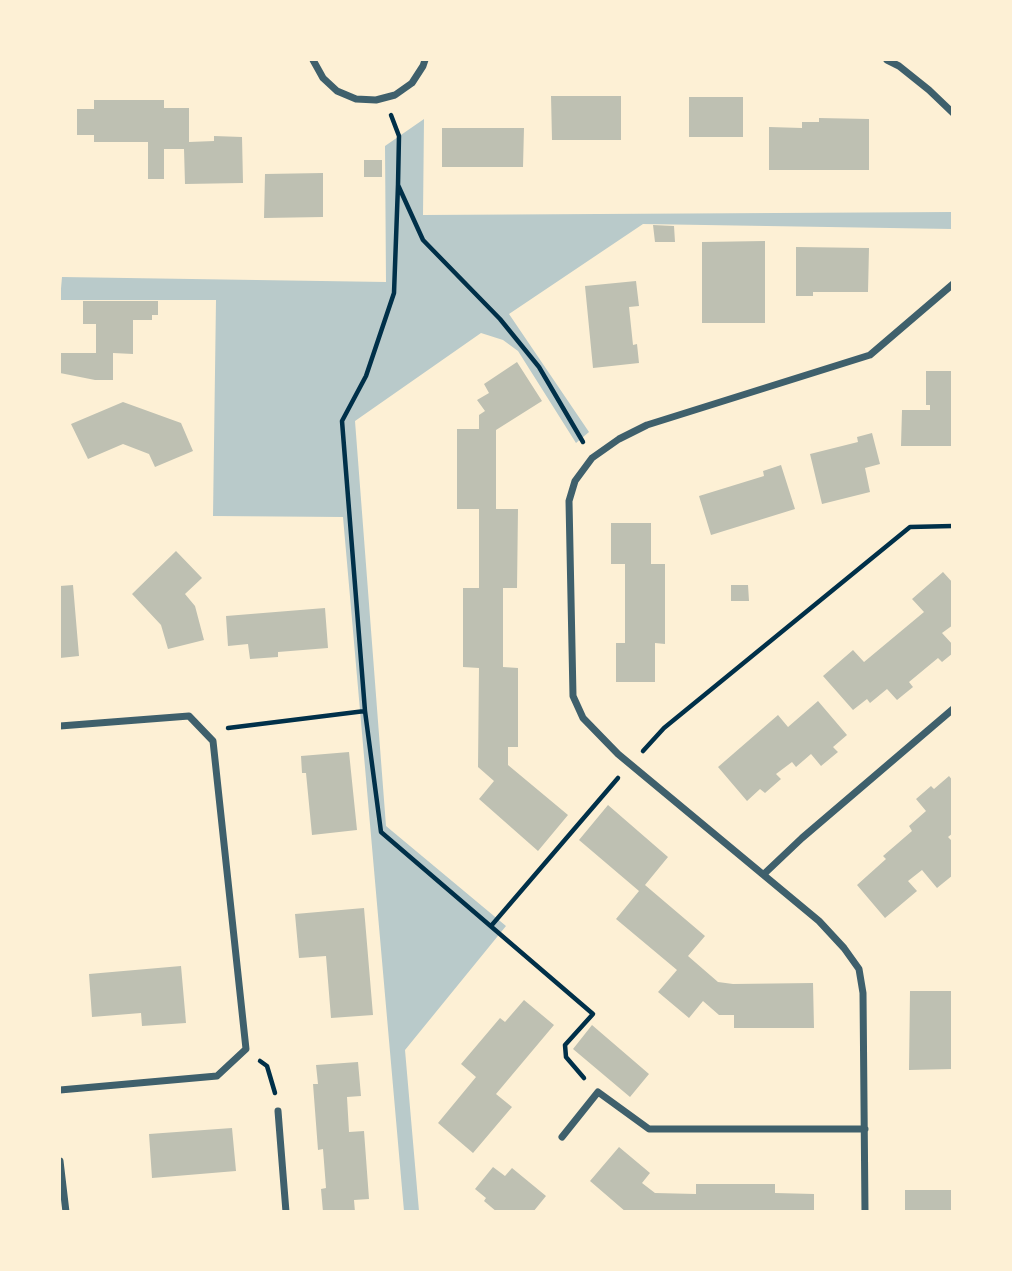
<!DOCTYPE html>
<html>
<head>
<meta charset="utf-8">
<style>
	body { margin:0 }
	#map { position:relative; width:1012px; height:1271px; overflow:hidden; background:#fdf0d5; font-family:Helvetica,sans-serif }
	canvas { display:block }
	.frame { position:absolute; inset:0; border:61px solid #fdf0d5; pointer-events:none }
</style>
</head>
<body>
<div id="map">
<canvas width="1012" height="1271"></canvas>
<div class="frame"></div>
</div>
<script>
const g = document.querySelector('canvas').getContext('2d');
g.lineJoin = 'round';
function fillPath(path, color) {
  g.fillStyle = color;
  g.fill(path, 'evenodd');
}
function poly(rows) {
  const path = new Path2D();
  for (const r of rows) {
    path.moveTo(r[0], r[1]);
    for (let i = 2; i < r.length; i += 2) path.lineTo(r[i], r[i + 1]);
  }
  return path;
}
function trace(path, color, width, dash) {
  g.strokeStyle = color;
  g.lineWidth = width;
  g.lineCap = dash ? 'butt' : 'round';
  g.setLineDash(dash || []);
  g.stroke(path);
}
fillPath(poly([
	[424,119,423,215,952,212,952,229,643,224,509,314,589,432,576,443,518,351,503,340,481,333,355,421,386,826,506,926,405,1050,419,1211,404,1211,343,517,213,516,216,300,60,300,62,277,386,282,385,146]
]), '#b9caca');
fillPath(poly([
	[551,96,621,96,621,140,552,140],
	[689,97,743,97,743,137,689,137],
	[94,100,164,100,164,108,189,108,189,142,214,141,214,136,242,137,243,183,185,184,184,149,164,149,164,179,148,179,148,142,94,142,94,135,77,135,77,109,94,109],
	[819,118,869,119,869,170,769,170,769,127,802,128,802,122,819,122],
	[442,128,524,128,523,167,442,167],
	[364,160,382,160,382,177,364,177],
	[323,173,323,217,264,218,265,174],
	[653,225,674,226,675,242,655,242],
	[765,241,765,323,702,323,702,242],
	[796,247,869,248,868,292,813,292,813,296,796,296],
	[636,281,639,306,629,307,633,345,637,344,639,363,593,368,585,286],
	[83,301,158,301,158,315,152,315,152,320,133,320,133,354,113,353,113,380,95,380,60,373,60,353,96,353,96,324,83,324],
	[517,362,542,401,496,430,496,509,518,509,517,588,503,588,503,667,518,668,518,747,508,747,508,765,568,815,538,851,479,799,494,781,478,767,479,668,463,667,463,588,479,588,479,509,457,509,457,429,479,429,479,415,485,411,477,400,489,393,484,384],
	[926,371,953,371,953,446,901,446,902,410,930,410,930,405,926,405],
	[123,402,181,423,193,451,155,467,149,454,123,444,88,459,71,424],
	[872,433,880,464,865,468,870,492,822,504,810,454,858,442,857,437],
	[781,465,795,509,711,535,699,496,764,476,763,471],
	[611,523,651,523,651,564,665,564,665,644,655,643,655,682,616,682,616,643,625,643,625,564,611,564],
	[176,551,202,578,185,594,195,606,204,640,168,649,161,625,132,594],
	[943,572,953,583,953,625,942,633,953,645,953,653,942,662,938,658,909,682,913,687,897,700,887,689,870,703,867,699,853,710,823,676,853,650,864,662,924,612,912,599],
	[73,585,79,656,60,658,60,586],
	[731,585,748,585,749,601,731,601],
	[325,608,328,648,278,652,278,657,250,659,248,644,228,646,226,616],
	[818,701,847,735,833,747,838,752,821,766,811,754,796,767,792,762,776,774,781,779,765,793,760,789,747,801,718,767,778,715,788,727],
	[349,752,357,830,312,835,306,773,302,773,301,756],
	[949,776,953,781,953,833,948,837,953,842,953,875,937,888,922,870,908,881,917,891,885,918,857,885,886,859,883,856,912,831,909,826,926,811,916,799,931,786,934,789],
	[608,805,668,857,645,885,705,936,688,956,718,982,733,984,813,983,814,1028,734,1028,734,1015,719,1015,703,1001,689,1018,658,992,677,970,616,919,639,891,579,840],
	[364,908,373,1015,331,1018,326,956,299,958,295,914],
	[181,966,186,1023,142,1026,141,1013,92,1017,89,974],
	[910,991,953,991,953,1069,909,1070],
	[524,1000,554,1025,496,1094,512,1107,473,1153,438,1123,476,1077,461,1064,500,1018,505,1022],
	[592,1025,649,1074,630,1097,573,1049],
	[358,1062,361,1096,347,1097,349,1132,364,1131,369,1199,354,1200,355,1212,323,1212,321,1189,326,1188,323,1149,318,1150,313,1084,318,1084,316,1065],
	[232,1128,236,1171,152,1178,149,1134],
	[619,1147,650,1173,642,1183,655,1193,696,1194,696,1184,775,1184,775,1193,814,1194,814,1212,626,1212,590,1181],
	[493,1167,505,1176,512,1168,546,1196,533,1212,497,1212,484,1201,486,1198,475,1189],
	[905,1190,953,1190,953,1212,905,1212]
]), '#bec0b2');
trace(poly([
	[391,115,399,136,398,185,423,240,500,319,539,367,583,442],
	[365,711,342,421,366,376,394,293,398,185],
	[228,728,365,711,381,832,593,1014,565,1045,566,1057,584,1078],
	[643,751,664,728,910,527,953,526],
	[491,926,618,778],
	[260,1061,267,1066,275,1093]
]), '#003049', 4.5);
trace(poly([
	[313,60,323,78,337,91,356,99,376,100,395,95,412,83,423,66,425,60],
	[887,60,899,66,929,90,953,113],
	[60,726,189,716,213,741,246,1049,217,1076,60,1090],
	[764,874,802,838,953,709],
	[278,1111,286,1212],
	[562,1137,598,1092,649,1129,865,1129],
	[60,1161,66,1212],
	[865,1212,863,993,859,969,844,948,819,921,618,754,583,718,573,696,569,501,575,481,592,458,619,439,647,425,870,355,953,284]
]), '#3f606c', 7);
</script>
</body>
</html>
